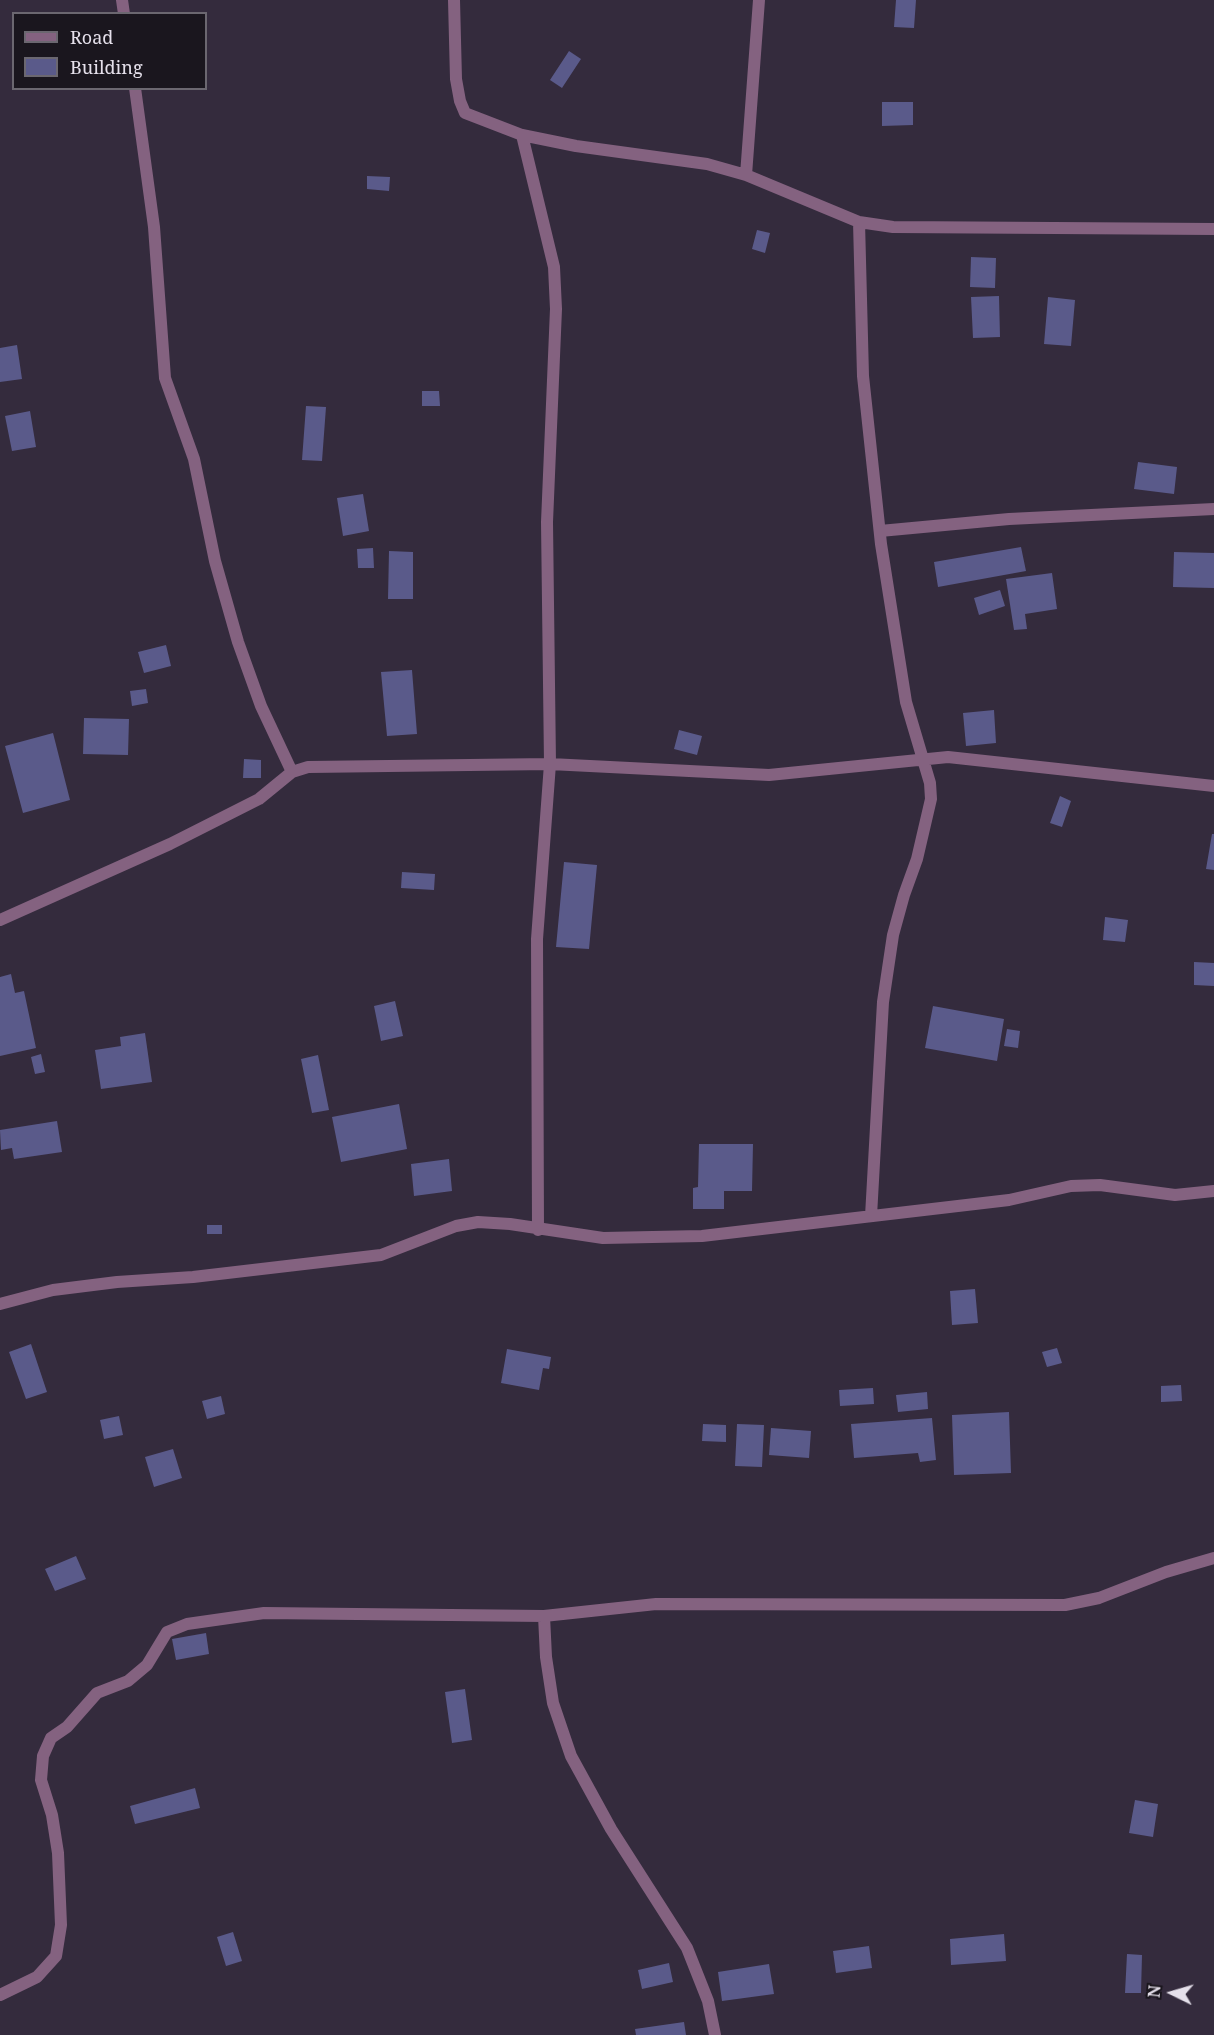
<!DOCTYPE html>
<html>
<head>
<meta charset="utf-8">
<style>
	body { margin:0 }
	#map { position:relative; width:1214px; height:2035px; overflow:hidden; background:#342b3d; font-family:"Noto Serif",serif }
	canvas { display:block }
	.legend { position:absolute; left:12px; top:12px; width:195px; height:78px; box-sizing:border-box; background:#1a161e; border:2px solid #6b6770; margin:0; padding:8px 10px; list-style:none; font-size:18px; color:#e5e0eb }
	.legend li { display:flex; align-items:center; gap:12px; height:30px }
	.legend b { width:30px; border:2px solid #6b6770 }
	.north { position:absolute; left:1142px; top:1963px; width:60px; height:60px; -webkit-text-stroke:4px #1a161e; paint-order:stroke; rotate:275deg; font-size:16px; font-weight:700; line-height:24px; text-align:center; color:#e5e0eb }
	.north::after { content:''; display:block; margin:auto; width:21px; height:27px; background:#e5e0eb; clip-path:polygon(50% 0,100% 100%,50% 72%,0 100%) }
</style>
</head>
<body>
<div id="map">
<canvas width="1214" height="2035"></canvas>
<ul class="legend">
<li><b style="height:8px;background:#846280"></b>Road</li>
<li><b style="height:16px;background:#5a5a8a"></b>Building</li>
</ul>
<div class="north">N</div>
</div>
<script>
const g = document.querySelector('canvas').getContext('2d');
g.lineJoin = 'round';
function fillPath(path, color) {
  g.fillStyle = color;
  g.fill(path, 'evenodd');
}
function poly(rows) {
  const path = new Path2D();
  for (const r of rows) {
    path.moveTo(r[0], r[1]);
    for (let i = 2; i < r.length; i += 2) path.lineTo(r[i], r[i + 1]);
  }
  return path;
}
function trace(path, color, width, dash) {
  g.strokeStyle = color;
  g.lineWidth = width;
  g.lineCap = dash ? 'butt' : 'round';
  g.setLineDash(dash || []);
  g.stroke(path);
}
fillPath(poly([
	[896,0,916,0,914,28,894,27],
	[569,51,581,59,562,88,550,80],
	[882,102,913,102,913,125,882,126],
	[367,176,390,177,389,191,367,189],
	[757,230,770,233,765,253,752,249],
	[971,257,996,258,995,288,970,287],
	[999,296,1000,337,973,338,971,297],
	[1048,297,1075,300,1071,346,1044,344],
	[17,345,22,379,0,382,0,348],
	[422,391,439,391,440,406,422,406],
	[306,406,326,407,322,461,302,460],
	[30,411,36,447,12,451,5,416],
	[1138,462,1177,467,1174,494,1134,489],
	[363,494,369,531,343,536,337,498],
	[1021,547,1026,571,938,587,934,562],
	[373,548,374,568,358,568,357,549],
	[389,551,413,552,413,599,388,599],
	[1174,552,1214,553,1214,588,1173,587],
	[1052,573,1057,609,1025,614,1027,629,1014,630,1006,579],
	[1000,590,1005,606,979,615,974,598],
	[166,645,171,666,144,673,138,652],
	[412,670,417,734,387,736,381,672],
	[146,689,148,703,132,706,130,691],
	[994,710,996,743,966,746,963,713],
	[84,718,129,719,128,755,83,754],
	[679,730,702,736,697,755,674,749],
	[53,733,70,800,23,813,5,746],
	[244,759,261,760,261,778,243,778],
	[1060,796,1071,801,1062,827,1050,823],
	[1212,834,1214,834,1214,870,1206,869],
	[564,862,597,865,589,949,556,947],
	[402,872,435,874,434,890,401,888],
	[1105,917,1128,920,1125,942,1103,940],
	[1194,962,1214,963,1214,986,1194,985],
	[11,974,15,993,24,991,36,1048,0,1056,0,977],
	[395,1001,403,1036,381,1041,374,1006],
	[933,1006,1004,1019,997,1061,925,1048],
	[1007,1029,1020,1031,1018,1048,1004,1046],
	[145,1033,152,1082,101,1089,95,1050,121,1046,120,1037],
	[41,1054,45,1072,35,1074,31,1057],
	[318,1055,329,1110,312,1113,301,1059],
	[399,1104,407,1149,341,1162,332,1117],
	[57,1121,62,1152,14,1159,12,1148,1,1150,0,1130],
	[699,1144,753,1144,752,1191,724,1191,724,1209,693,1209,693,1188,698,1187],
	[449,1159,452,1191,414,1196,411,1164],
	[207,1225,222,1225,222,1234,207,1234],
	[975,1289,978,1323,952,1325,950,1291],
	[31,1344,47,1392,26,1399,9,1352],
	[1057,1348,1062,1363,1047,1367,1042,1352],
	[507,1349,551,1357,549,1369,543,1368,539,1390,501,1383],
	[1181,1385,1182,1401,1161,1402,1161,1386],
	[873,1388,874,1404,840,1406,839,1390],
	[927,1392,928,1409,898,1412,896,1395],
	[221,1396,225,1414,207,1419,202,1401],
	[1009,1412,1011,1473,954,1475,952,1415],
	[119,1416,123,1435,104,1439,100,1420],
	[932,1418,936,1460,920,1462,918,1453,854,1458,851,1424],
	[703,1424,726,1425,726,1442,702,1441],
	[737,1424,764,1425,762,1467,735,1466],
	[771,1428,811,1431,809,1458,769,1455],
	[173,1449,182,1478,154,1487,145,1457],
	[76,1556,86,1579,55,1591,45,1569],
	[206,1633,209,1654,176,1660,172,1639],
	[465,1689,472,1740,452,1743,445,1692],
	[195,1788,200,1808,135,1824,130,1806],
	[1135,1800,1158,1804,1153,1837,1129,1833],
	[233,1932,242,1961,226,1966,217,1937],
	[1004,1934,1006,1961,951,1965,950,1939],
	[869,1946,872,1968,836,1973,833,1951],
	[1127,1954,1142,1955,1141,1993,1125,1993],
	[669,1963,673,1982,642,1989,638,1970],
	[769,1964,774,1994,722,2001,718,1972],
	[684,2022,686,2035,636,2035,635,2029]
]), '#5a5a8a');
trace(poly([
	[122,0,124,14],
	[454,0,456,79,460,101,465,113,522,135,576,146,707,164,746,175,859,222,893,227,1214,229],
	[135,88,154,227,165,378,194,459,215,561,238,642,261,706,292,772],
	[522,135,554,267,556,309,547,522,550,764,537,939,538,1230],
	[746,175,759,0],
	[859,222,863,376,881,544,906,702,930,783,931,799,917,859,904,895,893,935,883,1002,871,1216],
	[880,531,1009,519,1214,509],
	[0,920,170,844,259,799,292,772,308,767,550,764,769,775,948,757,1214,786],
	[0,1304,53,1290,117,1282,193,1277,381,1255,456,1226,478,1222,510,1224,603,1238,702,1236,1009,1200,1071,1186,1100,1185,1175,1195,1214,1191],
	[544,1616,546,1657,553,1703,571,1756,611,1829,687,1948,708,2001,715,2035],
	[0,1995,37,1977,56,1956,61,1925,58,1853,52,1815,41,1780,43,1756,51,1738,67,1727,97,1693,128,1681,147,1665,167,1632,187,1624,264,1613,544,1616,656,1604,1065,1605,1099,1598,1166,1572,1214,1558]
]), '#846280', 12);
</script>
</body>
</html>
